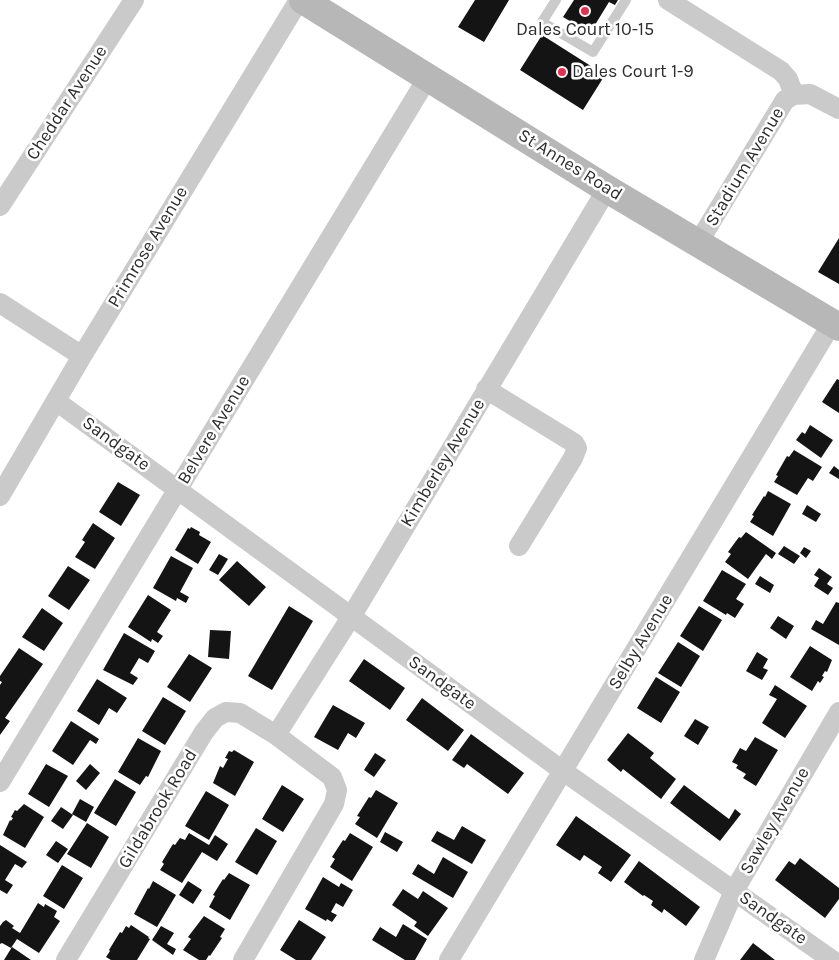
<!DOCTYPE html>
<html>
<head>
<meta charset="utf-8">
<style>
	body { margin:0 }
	canvas { display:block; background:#fff }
</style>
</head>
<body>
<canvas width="839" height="960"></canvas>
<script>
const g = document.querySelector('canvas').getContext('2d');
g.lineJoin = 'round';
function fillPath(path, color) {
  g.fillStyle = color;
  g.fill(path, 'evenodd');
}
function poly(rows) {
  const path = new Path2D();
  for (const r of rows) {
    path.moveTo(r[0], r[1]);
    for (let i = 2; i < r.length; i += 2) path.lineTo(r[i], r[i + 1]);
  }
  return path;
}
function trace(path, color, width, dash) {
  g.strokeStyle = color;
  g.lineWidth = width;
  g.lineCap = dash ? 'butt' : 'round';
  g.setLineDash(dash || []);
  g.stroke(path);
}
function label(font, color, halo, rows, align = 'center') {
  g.font = font + ' Karla,sans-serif';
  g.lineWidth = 5;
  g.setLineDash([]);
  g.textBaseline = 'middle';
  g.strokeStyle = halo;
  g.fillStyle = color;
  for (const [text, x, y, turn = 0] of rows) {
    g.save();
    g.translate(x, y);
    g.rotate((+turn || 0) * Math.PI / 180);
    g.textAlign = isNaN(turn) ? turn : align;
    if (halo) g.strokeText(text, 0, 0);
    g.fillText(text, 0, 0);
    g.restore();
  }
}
fillPath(poly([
	[475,0,509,0,484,42,458,27],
	[574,0,618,0,615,5,609,2,590,33,563,17],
	[542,35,605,75,583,110,520,70],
	[839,238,839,284,818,272],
	[837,379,839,380,839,413,822,402],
	[810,425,833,440,821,458,796,440,802,432,805,434],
	[794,450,822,467,813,481,808,478,797,495,774,482,778,476,776,475,787,456,789,457],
	[834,466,839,470,839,479,829,473],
	[118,482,140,495,121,526,99,512],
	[768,491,791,504,773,536,750,522,754,516,752,515,764,496,765,497],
	[807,505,821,514,816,522,802,514],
	[93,523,115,538,95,569,75,557,85,542,82,540],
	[191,527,200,532,199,535,211,542,198,564,175,550,188,528,190,529],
	[746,532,776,553,772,559,766,554,748,579,725,562,731,554,728,552,739,537,741,538],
	[784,546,800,556,794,564,778,554],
	[804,547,811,551,806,558,800,553],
	[219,554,228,559,218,575,209,570],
	[171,556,193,568,180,592,189,597,186,603,177,598,176,601,153,588],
	[237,561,266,587,249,606,219,580],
	[68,566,90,580,69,610,48,596],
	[819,568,832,577,827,584,833,588,828,595,814,586,819,578,814,575],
	[722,570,746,584,736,599,744,604,735,618,727,613,726,615,703,601],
	[760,576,774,585,770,593,755,584],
	[148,595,171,610,157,632,163,636,158,643,152,639,151,642,128,627],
	[836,602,839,603,839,645,811,629,816,620,823,624],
	[289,606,313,621,272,690,248,676],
	[699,606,722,620,703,651,680,636],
	[42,608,63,623,44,651,22,637],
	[778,616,794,626,786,639,770,628],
	[210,630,231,631,229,659,208,657],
	[124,633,155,651,148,663,139,658,130,673,138,678,133,685,103,670],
	[678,642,700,656,681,687,658,673],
	[810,646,832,660,827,672,825,671,822,676,824,677,820,683,818,681,812,691,790,677],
	[19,648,43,664,5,718,10,721,0,735,0,685,2,682,0,681,0,676],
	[757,652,768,659,763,668,768,670,762,680,746,671],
	[189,654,212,668,190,702,167,687],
	[364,659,405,688,390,710,349,681],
	[656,677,680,692,661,723,637,708],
	[97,679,127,698,117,713,109,708,99,725,77,711],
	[775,685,807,706,785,738,762,723,777,699,769,695],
	[163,697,186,711,165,745,142,731],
	[422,698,464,730,448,751,406,720],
	[333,705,365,723,356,738,348,733,338,750,314,737],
	[695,719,709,727,698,745,684,736],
	[71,721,99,739,96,744,90,740,73,765,52,751],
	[628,733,654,753,650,758,676,779,661,799,623,769,621,772,607,760],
	[471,734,524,773,508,794,467,764,464,768,452,760],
	[755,737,778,750,756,786,743,778,746,774,736,768,738,765,732,762,740,748,746,751],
	[138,738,161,751,148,777,146,776,140,785,118,772],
	[234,750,254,762,235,796,213,783,220,766,223,768,228,759,225,758,229,751,232,752],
	[375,753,386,760,374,777,364,770],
	[46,764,68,776,49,807,28,794],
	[90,764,100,773,86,790,76,781],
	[115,779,136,792,116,826,94,813],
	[282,785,304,799,283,832,262,819],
	[684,785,729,819,735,809,741,814,720,841,670,803],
	[376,790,398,803,377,838,355,824,360,817,357,816,369,797,371,798],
	[206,791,229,805,209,840,185,826],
	[80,799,94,807,86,822,72,814],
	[24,804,44,817,25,848,3,835,10,820,11,821,13,818,11,817,15,810,17,811],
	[61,807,73,815,63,829,51,821],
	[576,816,631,855,611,882,598,873,602,867,584,855,580,861,556,845],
	[87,823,109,837,91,868,67,854],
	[462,826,486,840,472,864,431,841,437,831,454,840],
	[256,828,277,841,257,875,235,862],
	[385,832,403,842,397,852,380,842],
	[189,833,209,845,215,835,228,844,217,861,202,852,182,883,160,870,164,864,162,862,173,844,175,845,180,838,185,840],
	[350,833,373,847,352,881,330,867,335,859,332,857,343,840,345,841],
	[56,841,68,849,58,863,46,855],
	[0,845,27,862,22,868,15,864,5,880,13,885,7,894,0,890],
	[443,857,468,872,453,898,412,874,418,864,434,874],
	[800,858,839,888,839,899,825,918,775,880,789,861,795,865],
	[639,861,700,907,686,926,664,909,662,913,651,905,653,901,644,895,643,896,624,882],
	[62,865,83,878,64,909,43,896],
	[229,873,250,885,230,920,209,907,215,896,213,895,223,879,224,880],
	[323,877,339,887,341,883,353,890,343,907,336,903,331,912,337,915,332,922,327,919,326,921,305,909],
	[153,881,176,895,157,927,134,914,148,888,149,889],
	[188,881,202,890,193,904,179,895],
	[403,889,418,899,423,891,448,908,428,936,414,926,417,922,392,905],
	[38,903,44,907,45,904,57,911,54,917,60,921,39,953,17,939,11,948,2,943,0,944,0,926,3,922,6,920,14,926,12,928,20,933],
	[204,916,225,929,220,937,222,938,210,956,209,955,206,960,199,960,183,950,191,939,188,937],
	[299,920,326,937,311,960,296,960,280,950],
	[403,924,427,939,415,960,405,960,372,940,380,927,396,937],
	[131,925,149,937,148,938,150,939,137,960,111,960,106,957,110,951,109,950,120,932,122,933,126,926,129,928],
	[161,926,174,933,167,944,176,949,173,955,152,940],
	[753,943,775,960,740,960],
	[12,947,31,960,4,960]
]), '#141414');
trace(poly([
	[556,0,542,22,593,52,626,0]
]), '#cacaca', 10);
trace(poly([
	[668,0,781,71,788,79,794,95],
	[0,206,134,0],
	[698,243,785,100,794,95,810,94,839,109],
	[0,303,82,356],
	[486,389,574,443,577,448,573,458,519,546],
	[56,401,563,771,832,960],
	[0,496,82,356,299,0],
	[276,735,351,617,607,189],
	[0,782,428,77],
	[66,960,204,732,215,718,226,712,240,713,276,735,332,777,337,790,334,804,243,960],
	[449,960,832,323],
	[704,960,734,891,839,712]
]), '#cacaca', 20);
trace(poly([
	[303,0,607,189,839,327]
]), '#b7b7b7', 28);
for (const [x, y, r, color] of [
	[585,11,5,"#e52f4f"],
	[562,72,5,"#e52f4f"]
]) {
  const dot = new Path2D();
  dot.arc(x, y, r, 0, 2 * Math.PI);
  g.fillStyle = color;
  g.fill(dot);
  trace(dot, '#fff', 2);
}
label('18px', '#2d2d2d', '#fff', [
	["Dales Court 10-15",585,30],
	["Dales Court 1-9",572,72,"left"]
]);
label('18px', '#2d2d2d', '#fff', [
	["Cheddar Avenue",67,103,-57],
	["St Annes Road",570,165,32],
	["Stadium Avenue",745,167,-59],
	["Primrose Avenue",148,247,-59],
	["Belvere Avenue",214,430,-59],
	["Sandgate",116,444,36],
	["Kimberley Avenue",443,463,-59],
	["Selby Avenue",641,642,-59],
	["Sandgate",442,683,36],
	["Gildabrook Road",158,809,-59],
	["Sawley Avenue",775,821,-60],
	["Sandgate",773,918,35]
]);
</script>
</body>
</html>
